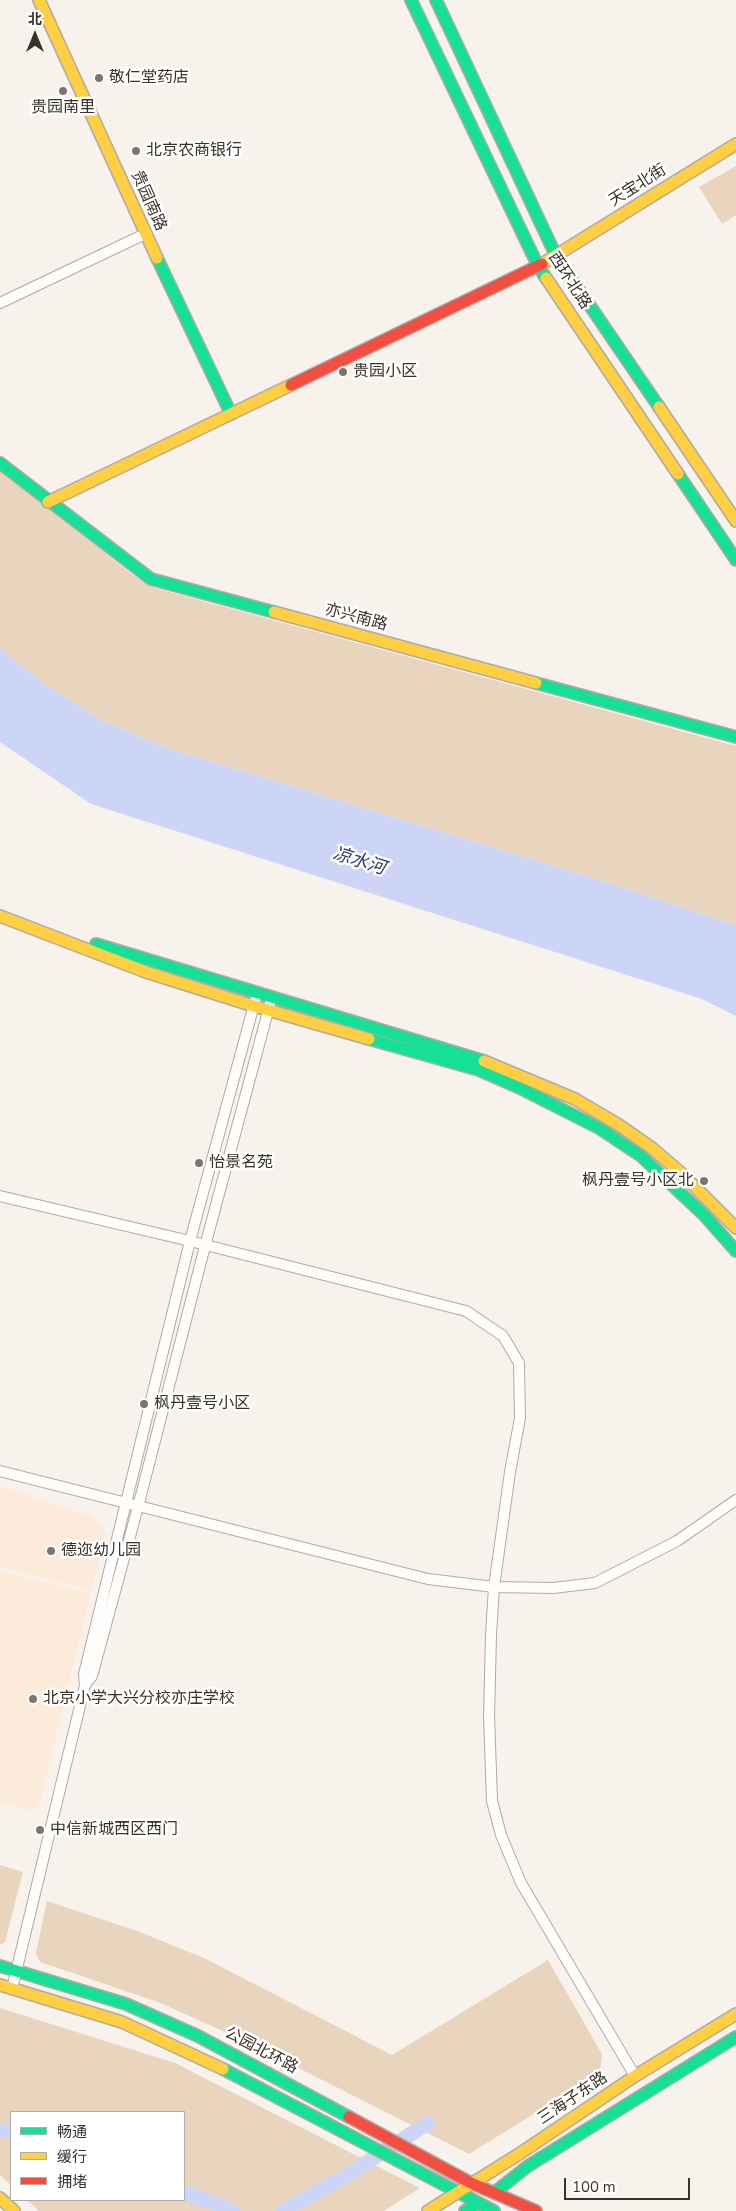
<!DOCTYPE html>
<html>
<head>
<meta charset="utf-8">
<style>
	body { margin:0 }
	#map { position:relative; width:736px; height:2211px; overflow:hidden; background:#f8f2ec; font-family:"Nunito Sans","Noto Sans SC",sans-serif }
	canvas { display:block }
	.legend { position:absolute; left:10px; top:2111px; width:175px; height:90px; box-sizing:border-box; background:#fff; border:1px solid #b0adaa; margin:0; padding:6px 9px; list-style:none; font-size:15px; color:#39322a }
	.legend li { display:flex; align-items:center; gap:10px; height:25px }
	.legend b { width:25px; border:1px solid #b0adaa }
	.north { position:absolute; left:10px; top:10px; width:50px; height:50px; -webkit-text-stroke:4px #fff; paint-order:stroke; rotate:0deg; font-size:14px; font-weight:700; line-height:20px; text-align:center; color:#39322a }
	.north::after { content:''; display:block; margin:auto; width:18px; height:22px; background:#39322a; clip-path:polygon(50% 0,100% 100%,50% 72%,0 100%) }
	.scale { position:absolute; left:564px; top:2178px; width:126px; height:22px; box-sizing:border-box; border:2px solid #39322a; border-top:0; padding-left:6px; font-size:15px; line-height:18px; white-space:nowrap; color:#39322a; -webkit-text-stroke:4px #fff; paint-order:stroke }
</style>
</head>
<body>
<div id="map">
<canvas width="736" height="2211"></canvas>
<ul class="legend">
<li><b style="height:6px;background:#16e098"></b>畅通</li>
<li><b style="height:6px;background:#ffcf43"></b>缓行</li>
<li><b style="height:6px;background:#f24e42"></b>拥堵</li>
</ul>
<div class="north">北</div>
<div class="scale">100 m</div>
</div>
<script>
const g = document.querySelector('canvas').getContext('2d');
g.lineJoin = 'round';
function fillPath(path, color) {
  g.fillStyle = color;
  g.fill(path, 'evenodd');
}
function poly(rows) {
  const path = new Path2D();
  for (const r of rows) {
    path.moveTo(r[0], r[1]);
    for (let i = 2; i < r.length; i += 2) path.lineTo(r[i], r[i + 1]);
  }
  return path;
}
function trace(path, color, width, dash) {
  g.strokeStyle = color;
  g.lineWidth = width;
  g.lineCap = dash ? 'butt' : 'round';
  g.setLineDash(dash || []);
  g.stroke(path);
}
function label(font, color, halo, rows, align = 'center') {
  g.font = font + ' "Nunito Sans","Noto Sans SC",sans-serif';
  g.lineWidth = 5;
  g.setLineDash([]);
  g.textBaseline = 'middle';
  g.strokeStyle = halo;
  g.fillStyle = color;
  for (const [text, x, y, turn = 0] of rows) {
    g.save();
    g.translate(x, y);
    g.rotate((+turn || 0) * Math.PI / 180);
    g.textAlign = isNaN(turn) ? turn : align;
    if (halo) g.strokeText(text, 0, 0);
    g.fillText(text, 0, 0);
    g.restore();
  }
}
fillPath(poly([
	[0,1487,23,1492,39,1500,93,1516,106,1535,91,1591,0,1567],
	[0,1571,91,1594,39,1805,33,1811,0,1803]
]), '#fcebda');
fillPath(poly([
	[736,166,736,215,722,224,699,187],
	[0,470,133,575,155,588,736,746,736,925,616,885,164,747,103,721,44,684,0,648],
	[0,1865,23,1872,5,1942,0,1945],
	[47,1901,140,1932,206,1959,392,2055,548,1960,602,2054,600,2073,469,2154,243,2040,158,2002,40,1962,36,1953],
	[0,2008,175,2063,420,2188,384,2211,39,2211,27,2200,184,2200,184,2112,11,2112,11,2185,0,2175]
]), '#e9d4bd');
fillPath(poly([
	[0,648,44,684,103,721,164,747,616,885,736,925,736,1016,702,999,91,804,0,742]
]), '#cdd5f6');
trace(poly([
	[0,2130,11,2131],
	[184,2192,232,2211],
	[283,2211,347,2175,428,2123]
]), '#cdd5f6', 15);
const street = poly([
	[0,303,145,234],
	[0,1196,190,1241,466,1311,503,1336,519,1363,520,1418,510,1472,494,1587,491,1635,489,1716,492,1801,501,1835,521,1883,635,2076],
	[0,1471,428,1579,494,1587,553,1588,595,1583,677,1541,736,1500],
	[85,1685,92,1676,138,1507,205,1246,270,1004],
	[12,1989,85,1685,84,1674,190,1241,255,1001]
]);
const fast = poly([
	[411,0,538,266,546,278],
	[436,0,556,256,659,407],
	[157,258,231,414],
	[0,463,151,579,274,612],
	[678,474,736,560],
	[536,683,736,737],
	[96,944,484,1061],
	[369,1039,479,1070,520,1088,599,1128,641,1156,705,1216,736,1251],
	[0,1966,126,2004,198,2036,349,2117],
	[223,2069,494,2211],
	[495,2192,528,2166,736,2037],
	[465,2211,478,2203]
]);
const slow = poly([
	[39,0,157,258],
	[542,264,736,144],
	[546,278,678,474],
	[659,407,736,521],
	[48,502,291,385],
	[274,612,536,683],
	[0,916,146,972,254,1006,369,1039],
	[484,1061,575,1099,619,1125,652,1148,681,1173,736,1228],
	[0,1985,122,2022,223,2069],
	[0,2198,14,2211],
	[428,2211,519,2154,635,2076,736,2014]
]);
const jam = poly([
	[291,385,542,264],
	[349,2117,471,2183,536,2211]
]);
trace(street, '#b0aaa4', 12);
trace(fast, '#b0aaa4', 14);
trace(slow, '#b0aaa4', 14);
trace(jam, '#b0aaa4', 14);
trace(street, '#fefdfc', 10);
trace(fast, '#16e098', 11);
trace(slow, '#ffcf43', 11);
trace(jam, '#f24e42', 11);
for (const [x, y, r, color] of [
	[99,78,5,"#7c756e"],
	[63,91,5,"#7c756e"],
	[136,151,5,"#7c756e"],
	[343,372,5,"#7c756e"],
	[199,1163,5,"#7c756e"],
	[704,1181,5,"#7c756e"],
	[144,1404,5,"#7c756e"],
	[51,1551,5,"#7c756e"],
	[33,1699,5,"#7c756e"],
	[40,1830,5,"#7c756e"]
]) {
  const dot = new Path2D();
  dot.arc(x, y, r, 0, 2 * Math.PI);
  g.fillStyle = color;
  g.fill(dot);
  trace(dot, '#fff', 2);
}
label('16px', '#39322a', '#fff', [
	["敬仁堂药店",109,78],
	["贵园南里",63,108,"center"],
	["北京农商银行",146,151],
	["贵园小区",353,372],
	["怡景名苑",209,1163],
	["枫丹壹号小区北",694,1181,"right"],
	["枫丹壹号小区",154,1404],
	["德迩幼儿园",61,1551],
	["北京小学大兴分校亦庄学校",43,1699],
	["中信新城西区西门",50,1830]
], 'left');
label('16px', '#39322a', '#fff', [
	["天宝北街",638,186,-32],
	["贵园南路",148,201,66],
	["西环北路",569,281,57],
	["亦兴南路",356,618,15],
	["公园北环路",261,2051,28],
	["三海子东路",573,2099,-34]
]);
label('italic 18px', '#303c78', '#fff', [
	["凉水河",359,862,17]
]);
</script>
</body>
</html>
